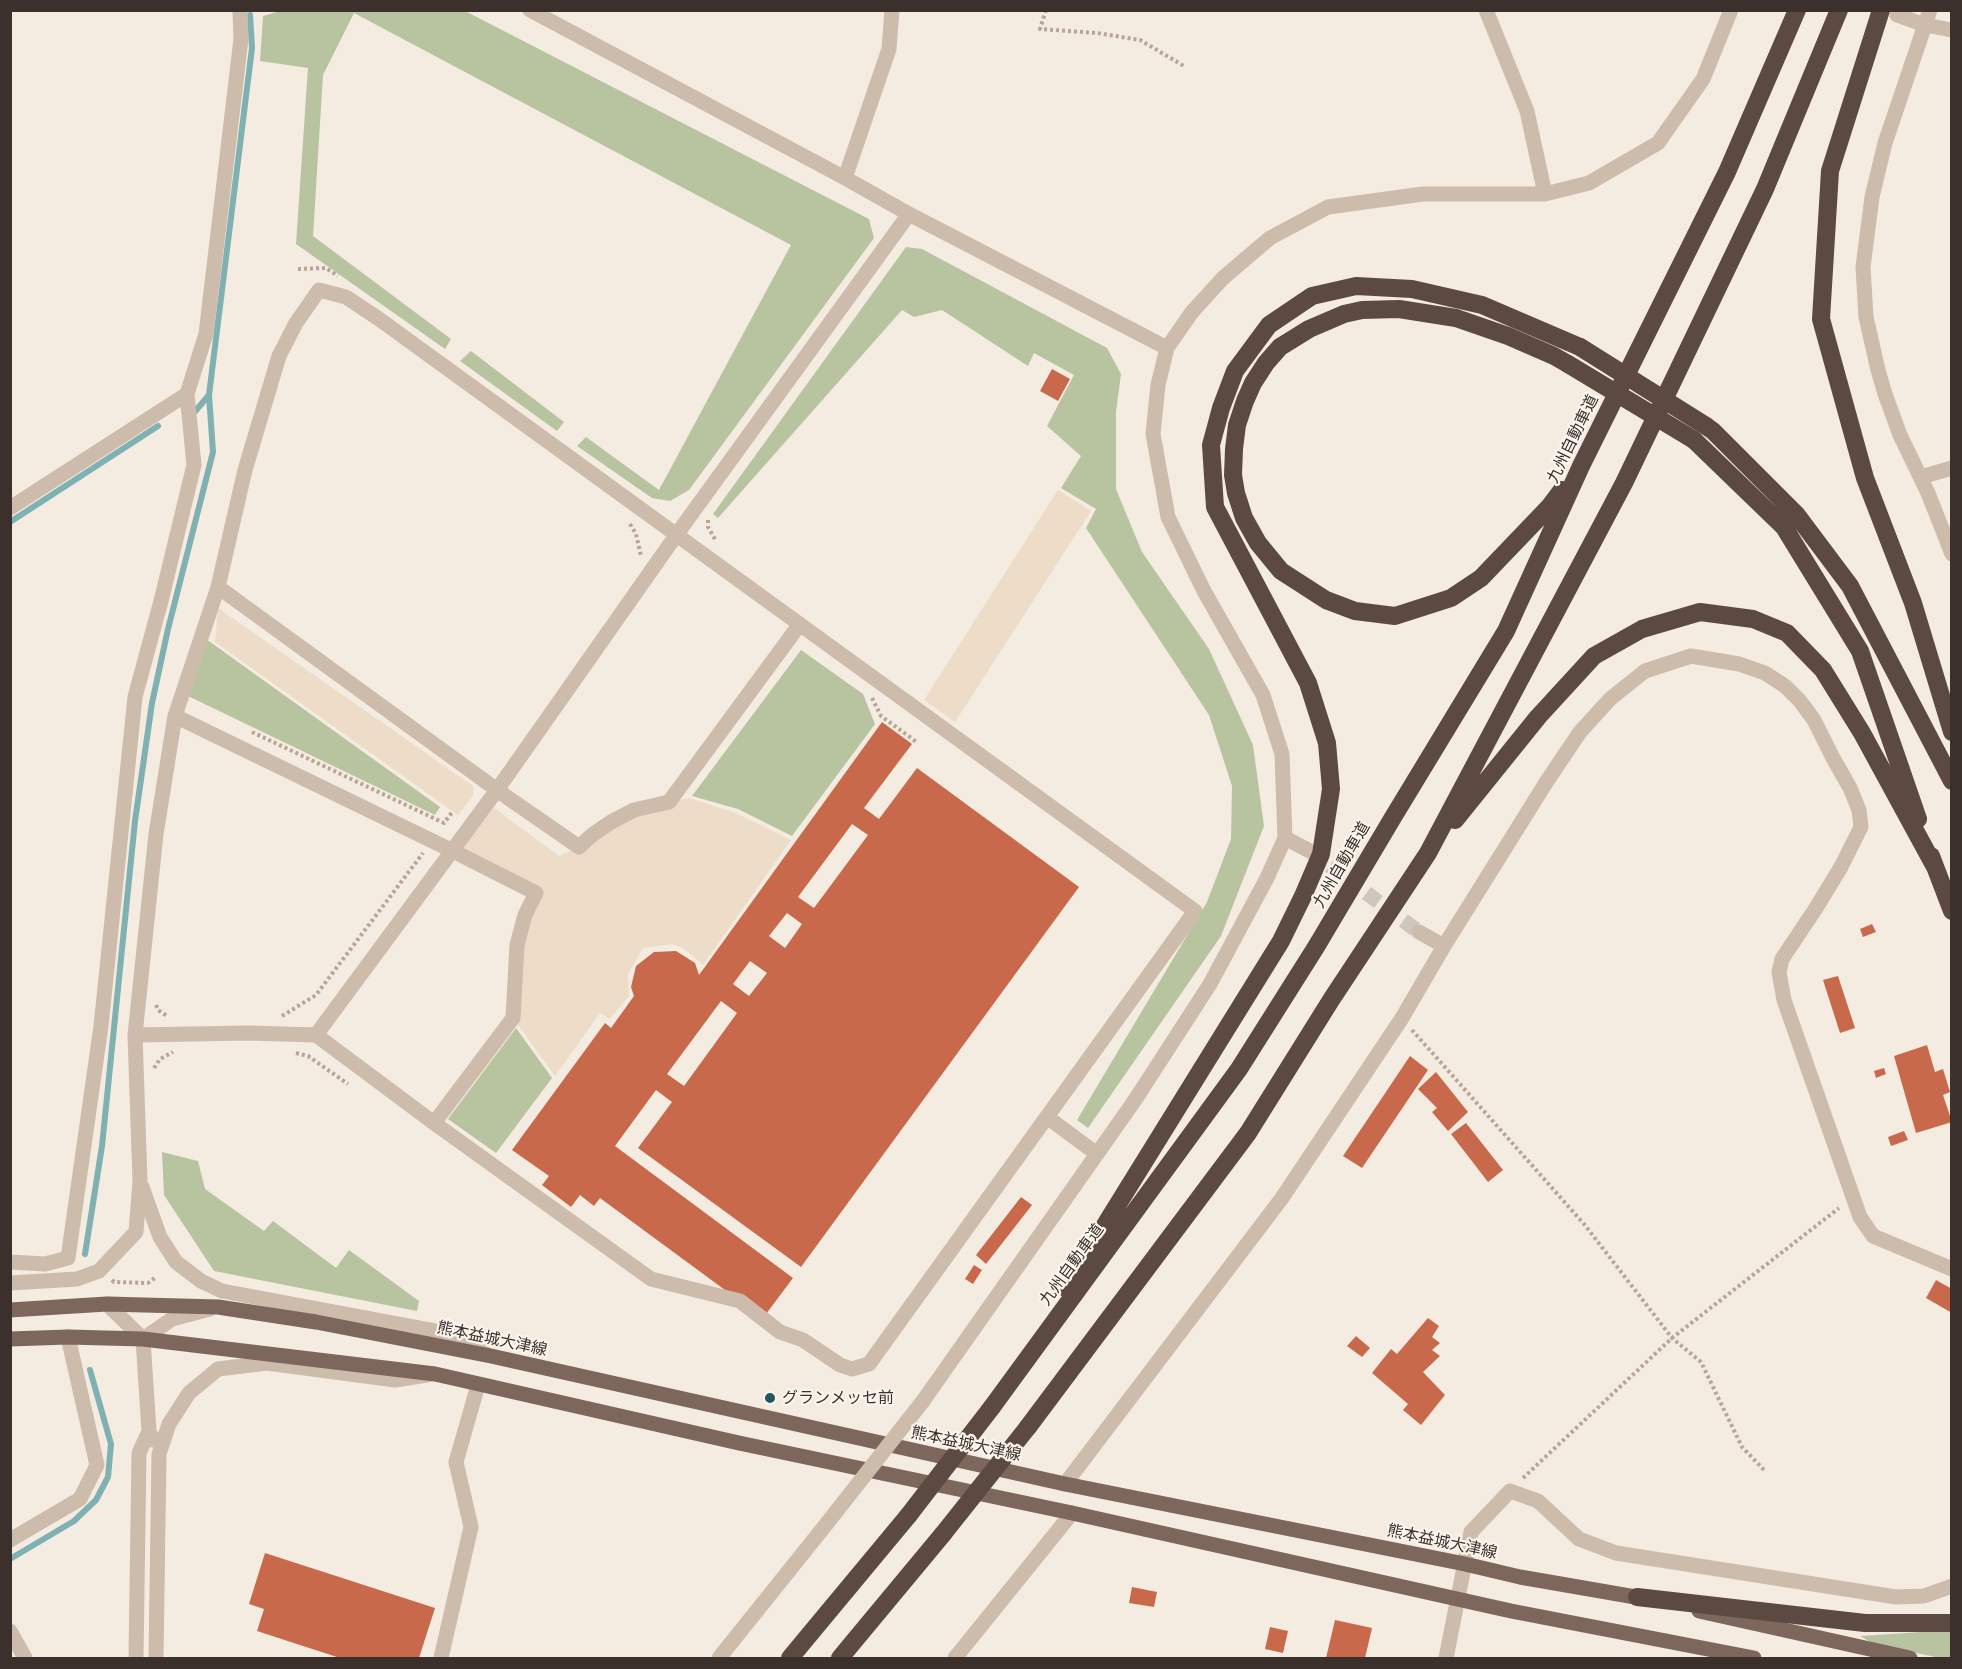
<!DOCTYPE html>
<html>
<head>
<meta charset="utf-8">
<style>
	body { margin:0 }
	#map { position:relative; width:1962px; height:1669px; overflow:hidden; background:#f4ebe1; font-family:Figtree,sans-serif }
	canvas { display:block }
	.frame { position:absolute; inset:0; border:12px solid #3b302b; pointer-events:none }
</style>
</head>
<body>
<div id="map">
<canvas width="1962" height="1669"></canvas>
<div class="frame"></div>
</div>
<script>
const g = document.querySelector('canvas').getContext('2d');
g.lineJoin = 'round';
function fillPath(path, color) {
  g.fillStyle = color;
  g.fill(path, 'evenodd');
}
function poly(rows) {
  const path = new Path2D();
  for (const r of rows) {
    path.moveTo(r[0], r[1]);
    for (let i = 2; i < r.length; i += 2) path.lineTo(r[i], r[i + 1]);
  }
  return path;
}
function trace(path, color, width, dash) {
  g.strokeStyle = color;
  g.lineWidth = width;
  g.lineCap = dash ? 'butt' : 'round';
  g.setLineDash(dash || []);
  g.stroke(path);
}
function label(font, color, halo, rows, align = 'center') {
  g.font = font + ' Figtree,"Noto Sans JP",sans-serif';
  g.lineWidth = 4.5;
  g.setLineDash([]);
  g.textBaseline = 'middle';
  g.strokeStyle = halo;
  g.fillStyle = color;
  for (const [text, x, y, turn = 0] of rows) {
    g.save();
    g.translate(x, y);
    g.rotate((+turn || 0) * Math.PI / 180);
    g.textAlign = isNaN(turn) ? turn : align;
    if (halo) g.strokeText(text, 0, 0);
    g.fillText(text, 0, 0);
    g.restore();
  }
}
fillPath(poly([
	[280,11,465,11,869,219,874,238,689,490,670,501,652,498,577,446,586,437,659,490,791,245,354,13,323,75,313,236,451,339,445,349,296,244,308,68,260,61,263,16],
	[906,247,922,249,1107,348,1121,374,1116,412,1116,489,1142,552,1209,649,1253,745,1264,826,1221,936,1088,1128,1077,1120,1207,902,1231,839,1232,786,1209,715,1086,528,1096,509,1061,488,1081,456,1047,426,1074,375,1034,353,1028,366,942,310,914,317,902,310,718,518,713,514],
	[471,351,564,422,557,431,460,361],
	[206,639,440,807,435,815,188,696],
	[801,650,863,694,875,724,792,836,738,809,692,796],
	[516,1028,552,1078,496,1153,448,1119],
	[162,1152,198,1161,205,1189,264,1231,273,1221,336,1268,349,1250,419,1301,417,1311,214,1271,164,1195],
	[1951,1630,1951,1658,1940,1658,1874,1644,1860,1636]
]), '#b8c4a0');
fillPath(poly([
	[1058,490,1091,511,955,722,924,700],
	[218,608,473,786,473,796,458,815,215,642],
	[689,798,736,813,791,840,703,965,683,948,672,944,643,948,628,974,629,996,610,1019,600,1013,555,1076,513,1018,514,984,536,893,542,888,461,849,494,808,559,856,578,847,634,810]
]), '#ecdcc8');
trace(poly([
	[192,415,209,395],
	[10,522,158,426],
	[85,1254,102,1146,135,821,152,703,168,629,213,452,209,395,252,48,250,15],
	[10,1559,74,1521,96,1500,108,1477,111,1444,90,1370]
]), '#7fb0b2', 6);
fillPath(poly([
	[1052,369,1070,379,1058,401,1040,391],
	[882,722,912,744,864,808,879,819,917,768,1079,887,801,1267,638,1148,672,1102,656,1090,615,1146,793,1278,763,1318,600,1198,594,1206,580,1195,571,1207,542,1185,549,1176,512,1150,605,1023,611,1028,634,996,631,987,636,966,654,952,676,951,695,963,699,975],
	[852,824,868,835,814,908,798,897],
	[787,913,802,924,785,948,769,936],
	[750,961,767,973,749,996,733,984],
	[721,1001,737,1013,684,1086,667,1074],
	[1872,924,1876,932,1863,937,1860,929],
	[1838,976,1855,1028,1840,1033,1823,980],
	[1927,1045,1935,1072,1943,1069,1950,1092,1943,1095,1952,1122,1916,1133,1894,1056],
	[1410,1056,1428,1070,1362,1168,1343,1156],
	[1884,1068,1886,1074,1876,1078,1874,1071],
	[1436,1072,1468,1112,1448,1131,1432,1112,1437,1108,1418,1089],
	[1466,1123,1503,1170,1488,1182,1451,1134],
	[1904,1131,1908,1140,1891,1146,1888,1137],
	[1021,1197,1032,1205,986,1264,976,1255],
	[974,1265,982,1270,973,1284,965,1279],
	[1936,1280,1952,1289,1952,1313,1926,1298],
	[1428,1318,1439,1326,1432,1337,1440,1343,1432,1350,1440,1356,1423,1372,1445,1395,1421,1425,1403,1410,1408,1404,1372,1373,1391,1349,1397,1354],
	[1356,1336,1370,1348,1362,1357,1347,1346],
	[265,1553,435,1608,419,1658,340,1658,257,1631,264,1609,249,1604],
	[1132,1587,1157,1592,1154,1607,1129,1603],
	[1335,1620,1372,1628,1365,1658,1326,1658],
	[1270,1627,1288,1631,1283,1653,1265,1649]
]), '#c8694b');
trace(poly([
	[1311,852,1419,932]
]), '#cfc6bd', 15, [15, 8]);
trace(poly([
	[1046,10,1040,29,1097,33,1140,40,1184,66],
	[298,269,326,268,338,276],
	[708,520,708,527,716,541],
	[630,524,636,534,641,556],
	[872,698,881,716,918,743],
	[252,732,444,823,453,811],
	[156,1005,158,1010,167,1016],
	[282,1016,316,995,423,853],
	[1412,1030,1584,1224,1672,1338,1701,1362,1742,1447,1766,1472],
	[296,1053,308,1056,348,1084],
	[154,1068,160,1059,173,1052],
	[112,1280,114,1282,148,1283,156,1277],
	[1523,1478,1672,1338,1839,1208]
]), '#b9a596', 4, [3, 3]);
trace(poly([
	[530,10,845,178,909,214,1167,348],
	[1486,10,1527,111,1545,194],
	[1930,10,1885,143,1872,197,1863,267,1866,317,1878,370,1885,394,1900,435,1928,493,1952,554],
	[1897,15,1925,25,1952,30],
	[845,178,889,49,892,10],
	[1921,477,1952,468],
	[10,508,187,394],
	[218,587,504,795,579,847,592,835,611,822,634,810,669,802,800,624],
	[175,716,453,851,536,893,525,915,517,945,513,1018,434,1123],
	[1285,838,1308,850],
	[1419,932,1444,946],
	[135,1035,249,1033,316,1035,497,790,677,534,909,214],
	[1047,1117,1097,1154],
	[142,1187,160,1237,176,1262,201,1281,222,1291,447,1333,486,1354],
	[10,1262,45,1264,68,1258,101,1026,135,697,161,601,194,465,187,394,206,334,241,39,240,11],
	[10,1283,77,1279,99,1271,136,1232,140,1181,135,1035,156,834,175,716,218,587,245,470,279,356,296,323,319,290,346,297,379,319,1195,911,869,1364,852,1369,840,1365,803,1340,780,1332,740,1301,651,1279,434,1123,316,1035],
	[107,1304,143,1339,149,1431,153,1440],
	[143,1339,172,1319,210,1309],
	[923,1401,1135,1100,1210,984,1267,878,1285,838,1282,754,1263,695,1204,591,1168,517,1153,434,1158,385,1167,348,1192,312,1223,278,1270,238,1328,207,1423,194,1545,194,1589,183,1658,143,1703,79,1731,10],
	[1065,1484,1282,1198,1402,1018,1444,946,1547,781,1580,732,1610,699,1645,671,1691,656,1739,664,1765,673,1785,686,1800,701,1814,720,1833,758,1850,788,1859,810,1861,827,1841,867,1816,908,1782,959,1779,972,1784,1000,1860,1217,1873,1236,1952,1269],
	[10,1540,80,1499,97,1465,68,1337],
	[10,1631,25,1658],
	[136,1658,139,1453,149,1431],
	[156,1658,159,1454,169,1424,189,1393,218,1369,267,1363,395,1380,427,1375],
	[441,1658,471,1527,456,1462,478,1385],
	[719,1658,828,1522],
	[955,1658,1072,1513],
	[1446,1658,1471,1532,1510,1491,1538,1501,1579,1539,1616,1553,1896,1597,1924,1596,1952,1586]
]), '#cdbbac', 15);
trace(poly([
	[10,1310,107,1304,218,1307,316,1322,491,1356,1065,1484,1465,1564,1520,1577,1647,1599],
	[10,1339,68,1337,143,1339,435,1374,739,1443,1072,1513,1511,1611,1754,1658],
	[1699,1611,1910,1658]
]), '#7d675c', 15);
trace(poly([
	[1881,10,1830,171,1821,319,1865,478,1913,603,1952,732],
	[1706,426,1713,431,1796,514,1850,586,1952,781],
	[1694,440,1784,527,1860,651,1918,819],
	[1562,490,1550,506,1481,578,1451,598,1395,616,1355,611,1326,600,1281,571,1258,543,1244,518,1236,493,1233,475,1234,449,1237,425,1245,401,1253,383,1266,363,1280,347,1293,339,1309,329,1344,314,1362,310,1399,309,1456,318,1508,336,1554,356,1568,364],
	[1455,820,1538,717,1594,656,1642,629,1700,612,1753,619,1787,633,1823,670,1862,733,1935,867],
	[1931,856,1952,911],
	[1066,1288,1281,941,1303,896,1321,854,1331,789,1327,743,1308,683,1215,507,1211,445,1221,408,1235,371,1269,325,1312,296,1356,286,1412,289,1482,305,1580,347],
	[992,1407,1239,1069,1316,947,1392,819,1506,631,1581,466,1727,172,1797,10],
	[1028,1427,1248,1133,1331,1000,1428,853,1624,483,1765,189,1839,10],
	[1637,1597,1865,1623,1952,1623],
	[790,1658,908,1516],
	[840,1658,943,1534]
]), '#5c4a42', 18);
trace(poly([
	[828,1522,923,1401]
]), '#cdbbac', 15);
trace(poly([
	[1580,347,1706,426],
	[1568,364,1694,440],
	[908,1516,992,1407],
	[943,1534,1028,1427]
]), '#5c4a42', 18);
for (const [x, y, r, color] of [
	[770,1398,6,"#1f5a5e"]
]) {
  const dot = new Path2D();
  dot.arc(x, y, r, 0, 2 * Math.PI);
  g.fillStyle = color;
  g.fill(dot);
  trace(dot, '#fbf5ee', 2);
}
label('16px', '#3b302b', '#fbf5ee', [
	["九州自動車道",1573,439,-64],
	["九州自動車道",1342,865,-60],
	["九州自動車道",1072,1265,-54],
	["熊本益城大津線",492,1339,12],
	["熊本益城大津線",966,1444,12],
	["熊本益城大津線",1442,1542,12]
]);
label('16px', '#3b302b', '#fbf5ee', [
	["グランメッセ前",782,1398]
], 'left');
</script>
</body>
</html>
